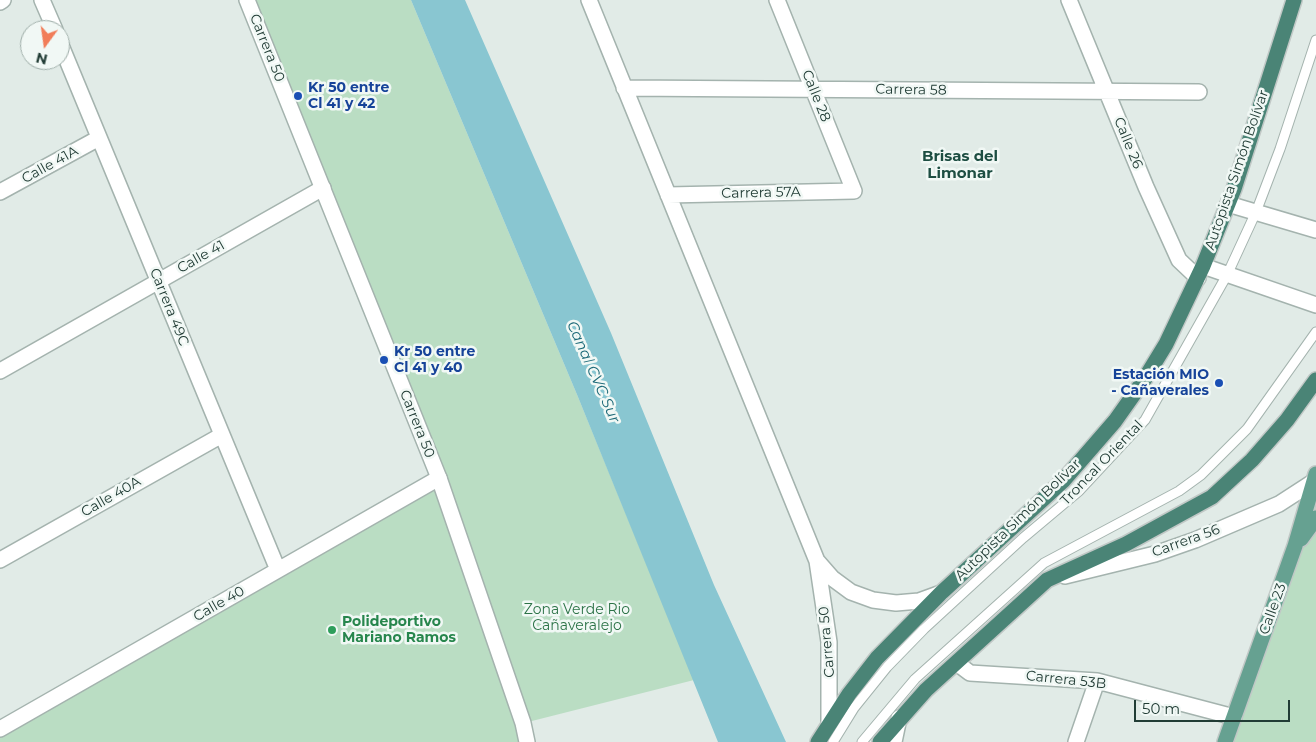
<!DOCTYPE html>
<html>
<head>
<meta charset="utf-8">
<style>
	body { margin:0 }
	#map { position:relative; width:1316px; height:742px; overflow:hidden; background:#e1ebe7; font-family:Montserrat,sans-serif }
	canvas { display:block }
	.north { position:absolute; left:20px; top:20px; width:50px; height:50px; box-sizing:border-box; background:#f1f8f5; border:1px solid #9eada8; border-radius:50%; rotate:194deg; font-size:14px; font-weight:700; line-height:20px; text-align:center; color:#213c35 }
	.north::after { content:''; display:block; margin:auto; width:18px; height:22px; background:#f17d59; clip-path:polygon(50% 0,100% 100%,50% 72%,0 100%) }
	.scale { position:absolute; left:1134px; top:700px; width:156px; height:22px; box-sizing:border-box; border:2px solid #213c35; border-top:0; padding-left:6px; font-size:15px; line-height:18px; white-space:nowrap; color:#213c35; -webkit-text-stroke:4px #f1f8f5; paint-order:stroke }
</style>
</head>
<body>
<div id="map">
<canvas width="1316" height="742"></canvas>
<div class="north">N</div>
<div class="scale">50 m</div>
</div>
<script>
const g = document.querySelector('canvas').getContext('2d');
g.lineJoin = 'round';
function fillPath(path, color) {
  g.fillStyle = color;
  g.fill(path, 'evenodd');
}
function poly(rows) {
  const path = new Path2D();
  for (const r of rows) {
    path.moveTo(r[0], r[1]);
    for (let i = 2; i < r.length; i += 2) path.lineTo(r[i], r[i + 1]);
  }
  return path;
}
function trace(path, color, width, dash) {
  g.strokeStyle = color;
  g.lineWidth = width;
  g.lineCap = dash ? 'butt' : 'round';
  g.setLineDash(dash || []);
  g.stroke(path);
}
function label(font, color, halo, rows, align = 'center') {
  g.font = font + ' Montserrat,sans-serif';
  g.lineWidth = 5;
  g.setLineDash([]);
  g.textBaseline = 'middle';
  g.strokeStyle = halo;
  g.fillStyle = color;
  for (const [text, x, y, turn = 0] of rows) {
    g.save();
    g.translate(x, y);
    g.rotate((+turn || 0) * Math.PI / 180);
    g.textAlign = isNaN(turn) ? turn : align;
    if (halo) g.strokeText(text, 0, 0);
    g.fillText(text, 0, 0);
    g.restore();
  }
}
fillPath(poly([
	[247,0,411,0,578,397,694,680,524,723,527,742,0,742,0,729,438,478],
	[1316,480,1316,742,1225,742]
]), '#baddc3');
fillPath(poly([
	[411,0,465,0,611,333,714,585,786,742,718,742,578,397]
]), '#89c6d1');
const service = poly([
	[833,742,854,708,887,667,924,629,1023,538,1079,491,1145,420,1227,275,1256,212,1280,149,1316,40],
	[862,742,915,679,1044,563,1179,491,1201,475,1247,429,1316,332]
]);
const minor = poly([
	[42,0,55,30],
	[589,0,817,561,829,642,829,724],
	[1069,0,1146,187,1179,260,1198,278],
	[60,43,278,570],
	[624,88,1199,92],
	[0,192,99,138],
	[668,195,854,191,777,0],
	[0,371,323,188],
	[0,560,222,435],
	[818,562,832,578,851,592,873,600,896,603,919,601,941,593],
	[958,664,970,673,1097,681,1234,717],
	[0,729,439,478],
	[894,742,899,718],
	[1076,742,1097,681]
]);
const tertiary = poly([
	[247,0,439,478,523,723,527,742],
	[0,2,3,0],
	[1228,204,1316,230],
	[1203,266,1316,305],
	[1065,576,1155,554,1195,540,1279,504,1316,480]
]);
const primary = poly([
	[1301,539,1316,518],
	[1225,742,1295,546,1316,474]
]);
const trunk = poly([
	[818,742,849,694,877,658,941,593,1063,481,1115,421,1144,380,1166,344,1203,266,1234,189,1294,0],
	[880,742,926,690,1047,580,1126,544,1212,497,1252,460,1287,420,1316,380]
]);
trace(service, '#a4b3ae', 11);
trace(minor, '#a4b3ae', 18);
trace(tertiary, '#a4b3ae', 18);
trace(primary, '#c1c8c6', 18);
trace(trunk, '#c1c8c6', 18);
trace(service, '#fff', 9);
trace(minor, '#fff', 15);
trace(tertiary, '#fff', 15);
trace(primary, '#66a191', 15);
trace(trunk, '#4a8476', 15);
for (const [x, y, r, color] of [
	[298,96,5,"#1a4fb4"],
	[384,360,5,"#1a4fb4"],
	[1219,383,5,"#1a4fb4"],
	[332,630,5,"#2e9e5b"]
]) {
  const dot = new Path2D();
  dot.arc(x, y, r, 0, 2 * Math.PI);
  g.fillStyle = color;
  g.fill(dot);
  trace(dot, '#f1f8f5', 2);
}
label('14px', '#213c35', '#f1f8f5', [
	["Carrera 50",267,48,68],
	["Carrera 58",911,90,1],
	["Calle 28",816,96,68],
	["Calle 26",1128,143,68],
	["Calle 41A",50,165,-29],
	["Autopista Simón Bolívar",1237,170,-71],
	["Carrera 57A",761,193,-1],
	["Calle 41",201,257,-29],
	["Carrera 49C",169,307,68],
	["Carrera 50",417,424,68],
	["Troncal Oriental",1102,463,-46],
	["Calle 40A",111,497,-30],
	["Autopista Simón Bolívar",1018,520,-44],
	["Carrera 56",1186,541,-20],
	["Calle 40",219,604,-30],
	["Calle 23",1273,609,-70],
	["Carrera 50",827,642,-95],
	["Carrera 53B",1066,680,6]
]);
label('bold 14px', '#164399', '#f1f8f5', [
	["Kr 50 entre",308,88],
	["Cl 41 y 42",308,104],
	["Kr 50 entre",394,352],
	["Cl 41 y 40",394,368],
	["Estación MIO",1209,375,"right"],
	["- Cañaverales",1209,391,"right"]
], 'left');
label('14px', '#2c7347', '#f1f8f5', [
	["Zona Verde Rio",577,610],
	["Cañaveralejo",577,626]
]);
label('bold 14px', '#27864d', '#f1f8f5', [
	["Polideportivo",342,622],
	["Mariano Ramos",342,638]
], 'left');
label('bold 15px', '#1d4e42', '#f1f8f5', [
	["Brisas del",960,157],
	["Limonar",960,174]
]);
label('italic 15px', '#1c6978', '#f1f8f5', [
	["Canal CVC Sur",593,372,66]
]);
</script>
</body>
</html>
